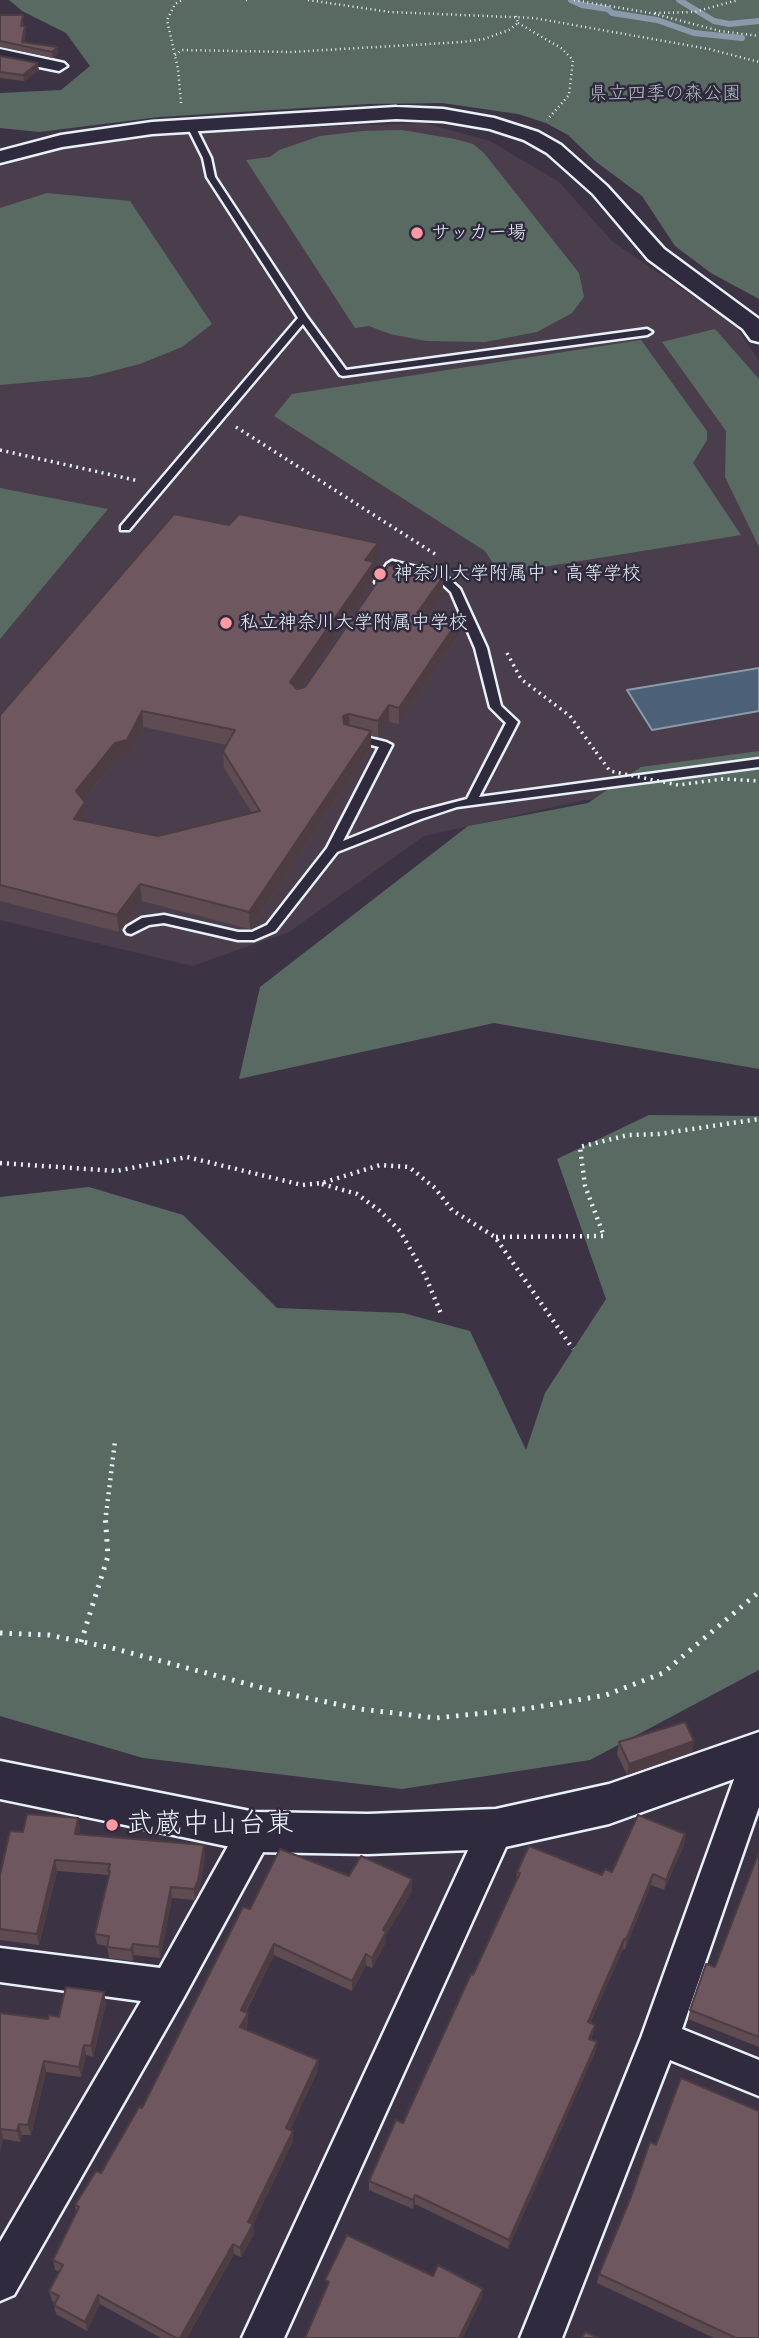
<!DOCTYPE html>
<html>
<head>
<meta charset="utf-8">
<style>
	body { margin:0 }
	canvas { display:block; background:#3c3344 }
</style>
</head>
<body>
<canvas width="759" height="2338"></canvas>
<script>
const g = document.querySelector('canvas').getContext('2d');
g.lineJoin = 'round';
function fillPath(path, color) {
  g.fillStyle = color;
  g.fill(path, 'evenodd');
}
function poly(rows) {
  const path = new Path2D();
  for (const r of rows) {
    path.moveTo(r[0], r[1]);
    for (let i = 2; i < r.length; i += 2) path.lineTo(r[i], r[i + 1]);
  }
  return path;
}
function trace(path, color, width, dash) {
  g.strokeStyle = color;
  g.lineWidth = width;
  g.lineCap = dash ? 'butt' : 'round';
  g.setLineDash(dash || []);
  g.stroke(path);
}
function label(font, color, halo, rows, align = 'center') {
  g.font = font + ' "Balsamiq Sans","Klee One",sans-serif';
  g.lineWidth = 5;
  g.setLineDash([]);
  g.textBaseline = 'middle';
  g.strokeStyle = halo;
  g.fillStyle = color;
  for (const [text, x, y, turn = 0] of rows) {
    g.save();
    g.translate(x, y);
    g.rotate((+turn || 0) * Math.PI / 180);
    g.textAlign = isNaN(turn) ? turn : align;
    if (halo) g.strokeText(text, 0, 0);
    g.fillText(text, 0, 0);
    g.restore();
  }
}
fillPath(poly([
	[424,123,490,141,559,182,613,242,734,324,759,361,759,787,719,786,585,800,424,836,289,932,192,966,0,920,0,167,74,142,150,133]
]), '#4b3e4c');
fillPath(poly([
	[9,0,759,0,759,299,711,273,675,246,642,196,595,161,568,135,546,123,518,114,442,103,368,104,159,117,39,132,0,128,0,93,61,90,90,66,66,33,22,11],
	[402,130,455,139,473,144,484,153,579,273,584,297,572,313,537,332,485,342,426,341,390,334,369,326,355,328,246,160,270,157,279,150,320,136,362,131],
	[47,193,130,201,212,324,182,347,140,364,89,377,0,385,0,208],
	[715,329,759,379,759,547,725,477,726,431,662,342],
	[641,340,707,431,707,440,693,463,741,535,500,574,485,551,274,416,292,394],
	[0,488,108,509,0,639],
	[759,751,759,1069,494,1023,239,1079,260,987,468,826,588,803,641,767],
	[649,1115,759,1116,759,1670,590,1760,402,1789,143,1758,0,1716,0,1197,89,1187,183,1215,277,1308,403,1313,470,1331,526,1450,545,1393,606,1299,557,1159]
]), '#596a62');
const water = poly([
	[759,668,759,711,652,730,627,690,759,668]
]);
fillPath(water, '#4c6077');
trace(water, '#8a9aab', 2);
trace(poly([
	[571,0,582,5,608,9,612,13,657,20,694,33,742,38],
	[679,0,714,21,729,24,759,21]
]), '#8a9aab', 6);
const service = poly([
	[188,124,195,126,211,158,215,177,307,317,346,370,647,329,652,332,647,335,343,376,340,375,303,324,129,530,121,530,121,526,298,318,207,177,203,158,187,126,188,124],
	[392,561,444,574,460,589,487,648,501,706,518,722,479,797,759,759,759,767,457,807,421,819,337,852,275,931,254,940,238,940,164,923,149,925,131,934,127,933,125,930,127,927,142,918,164,915,238,932,252,932,267,925,327,848,379,747,349,739,349,735,353,734,386,742,392,745,343,841,413,813,467,799,506,723,490,707,475,648,451,592,436,578,395,568,384,584,376,584,375,582,387,564,392,561]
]);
const minor = poly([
	[0,49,64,63,67,66,59,71,0,59,0,49],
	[759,1742,759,1807,682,2029,759,2060,759,2096,670,2060,562,2338,520,2338,641,2038,742,1757,747,1746,759,1742],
	[496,1813,509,1818,514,1829,284,2338,242,2338,483,1818,496,1813],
	[255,1816,268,1821,273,1832,268,1843,183,1999,14,2295,0,2301,0,2242,141,2001,0,1982,0,1948,160,1968,242,1821,255,1816]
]);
const tertiary = poly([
	[396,107,443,109,494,118,538,132,561,145,607,186,664,249,759,319,759,342,751,340,743,329,648,259,593,194,547,153,524,140,490,129,443,121,396,119,152,134,62,147,0,163,0,151,61,135,152,122,396,107],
	[759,1732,759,1770,609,1824,496,1849,368,1854,255,1852,0,1799,0,1761,255,1812,368,1814,496,1809,609,1784,759,1732]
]);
trace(service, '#e8f1f8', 5);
trace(minor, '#e8f1f8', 5);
trace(tertiary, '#e8f1f8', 5);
trace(poly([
	[246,0,250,0],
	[308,0,390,12,534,18,709,49,759,62],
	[574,0,651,13,720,31,759,36],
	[655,13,694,12,738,0],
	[518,23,561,48,573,60,569,95,547,120],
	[175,55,182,50,290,52,463,42,484,39,509,30,518,23,516,16],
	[181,103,178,69,167,20,175,4,182,0]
]), '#e8f1f8', 2.5, [1, 3.5]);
trace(poly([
	[236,427,435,554],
	[0,450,139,481],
	[507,653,521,679,570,716,596,752]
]), '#e8f1f8', 3.5, [2, 4.5]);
trace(poly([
	[0,1163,116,1171,187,1157,302,1185,322,1183,380,1165,409,1167,435,1188,452,1210,495,1237,573,1349],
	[322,1184,357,1194,380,1211,400,1231,425,1275,442,1316],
	[496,1237,604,1236,585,1186,580,1147,628,1135,659,1134,759,1119],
	[106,1515,115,1441]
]), '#e8f1f8', 4.5, [2, 5]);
trace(poly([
	[0,1633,49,1635,112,1648,274,1691,360,1709,436,1718,531,1708,606,1695,663,1673,759,1592],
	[81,1642,108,1556,105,1513]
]), '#e8f1f8', 5, [2.5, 7]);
fillPath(service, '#2f2a3d');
fillPath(minor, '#2f2a3d');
fillPath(tertiary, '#2f2a3d');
trace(poly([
	[596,752,610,771,678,785,723,779,759,781]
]), '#e8f1f8', 3.5, [2, 4.5]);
fillPath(poly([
	[0,15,23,21,23,26,26,32,24,42,58,47,58,54,53,58,0,47],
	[0,56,39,70,24,81,0,78],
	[378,559,374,565,374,578,297,689,305,687,443,593,427,615,457,622,457,638,399,724,389,722,378,737,371,736,371,748,250,929,142,901,119,932,0,901,0,715],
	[143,727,227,745,223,751,224,768,252,813,158,836,85,821,87,819,83,800,116,760,129,757],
	[694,1741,692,1752,627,1775,617,1754,619,1742],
	[78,1818,80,1829,79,1834,205,1856,199,1892,195,1900,172,1898,160,1958,134,1955,133,1961,109,1958,107,1946,97,1944,95,1934,109,1875,57,1871,39,1945,0,1940,0,1875,23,1832],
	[685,1834,684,1845,664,1890,651,1885,625,1949,623,1949,590,2023,595,2025,591,2040,597,2042,595,2052,508,2249,415,2204,413,2209,369,2190,369,2181,403,2123,473,1975,516,1882,517,1872,602,1875,612,1872],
	[759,1852,759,2047,688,2019,690,2010,715,1967],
	[349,1876,412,1891,386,1935,386,1942,372,1968,366,1965,352,1991,274,1955,246,2012,248,2013,248,2023,246,2029,318,2070,290,2130,293,2131,293,2141,253,2224,254,2234,241,2257,234,2254,187,2338,161,2338,100,2304,87,2331,56,2314,54,2305,55,2303,52,2301,49,2291,60,2272,55,2270,53,2260,76,2213,75,2205,101,2173,142,2108,250,1909],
	[106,2003,93,2057,86,2055,81,2077,46,2072,31,2135,22,2135,20,2142,3,2139,0,2152,0,2013,48,2019,59,2017],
	[599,2274,759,2338,714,2338,597,2283]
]), '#5f4b52');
fillPath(poly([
	[25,26,26,32,22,48,22,42],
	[58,47,58,54,53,58,52,52],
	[38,63,39,70,24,81,23,75],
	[378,543,378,559,374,565,374,578,291,699,290,682,365,560],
	[443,577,443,593,417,630,417,613],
	[457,622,457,638,399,724,399,708],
	[389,705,389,722,378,737,378,721],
	[142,711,143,727,129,757,116,760,77,807,76,791],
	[349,714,350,730,343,732,343,716],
	[371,731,371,748,250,929,249,912],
	[85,802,87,819,76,836,74,819],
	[140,884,142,901,119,932,117,915],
	[694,1741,692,1752,627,1775,629,1764],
	[78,1818,80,1829,76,1845,75,1834],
	[685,1834,684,1845,664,1890,666,1880],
	[204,1845,205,1856,199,1892,195,1900,194,1889],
	[55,1860,57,1871,39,1945,37,1934],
	[653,1874,651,1885,625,1949,626,1940],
	[412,1879,412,1891,386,1935,386,1942,372,1968,372,1958,383,1930],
	[171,1887,172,1898,160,1958,159,1947],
	[624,1939,623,1949,586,2031,588,2022],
	[133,1944,134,1955,133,1961,131,1950],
	[274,1944,274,1955,241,2020,241,2010],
	[366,1954,366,1965,352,1991,352,1981],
	[104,1992,106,2003,93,2057,91,2046],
	[248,2013,248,2023,241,2037,240,2027],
	[595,2025,593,2034,588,2048,589,2039],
	[597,2042,595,2052,508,2249,509,2240],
	[84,2045,86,2055,81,2077,79,2067],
	[318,2060,318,2070,286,2138,286,2128],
	[44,2061,46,2072,31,2135,28,2125],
	[19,2124,22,2135,20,2142,17,2131],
	[1,2129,3,2139,0,2152,0,2131],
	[293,2131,293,2141,250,2230,253,2224,254,2234,241,2257,240,2248,248,2222],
	[415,2195,415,2204,413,2209,413,2200],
	[233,2244,234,2254,187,2338,180,2338],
	[483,2289,482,2298,463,2338,459,2338],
	[98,2295,100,2304,87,2331,85,2322]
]), '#4d3d42');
const building = poly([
	[0,15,23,15,21,26,25,26,22,42,58,47,52,52,0,41,0,15],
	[0,56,38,63,23,75,0,72,0,56],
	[174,514,229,525,239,514,378,543,365,560,374,562,290,682,297,689,305,687,389,565,443,577,417,613,457,622,399,708,389,705,378,721,349,714,343,716,344,724,371,731,249,912,140,884,117,915,0,885,0,715,174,514],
	[142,711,235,730,223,751,260,811,158,836,74,819,85,802,76,791,115,743,127,740,142,711],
	[685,1722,694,1741,629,1764,619,1742,685,1722],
	[27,1814,78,1818,75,1834,204,1845,198,1881,194,1889,171,1887,159,1947,133,1944,131,1950,107,1947,109,1936,95,1934,110,1871,108,1871,110,1864,55,1860,37,1934,0,1929,0,1875,10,1831,23,1832,27,1814],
	[638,1815,685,1834,666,1880,653,1874,626,1940,624,1939,588,2022,595,2025,589,2039,597,2042,509,2240,415,2195,413,2200,369,2181,396,2120,403,2123,471,1974,473,1975,520,1873,517,1872,529,1846,602,1875,605,1869,612,1872,638,1815],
	[280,1849,349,1876,361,1856,412,1879,383,1930,386,1932,372,1958,366,1954,352,1981,274,1944,241,2010,248,2013,240,2027,318,2060,286,2128,293,2131,248,2222,253,2224,240,2248,233,2244,180,2338,176,2338,98,2295,85,2322,54,2305,59,2296,49,2291,63,2265,53,2260,79,2207,75,2205,96,2171,101,2173,139,2107,142,2108,243,1907,250,1909,280,1849],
	[759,1852,759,2037,690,2010,706,1964,715,1967,759,1852],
	[66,1987,104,1992,91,2046,84,2045,79,2067,44,2061,28,2125,19,2124,17,2131,1,2129,0,2131,0,2013,48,2019,49,2015,59,2017,66,1987],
	[681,2078,759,2111,759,2338,736,2338,599,2274,631,2197,650,2142,656,2145,681,2078],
	[347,2235,433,2276,438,2265,483,2289,459,2338,305,2338,329,2282,325,2280,347,2235],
	[585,2332,599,2338,582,2338,585,2332]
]);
fillPath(building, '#6e575f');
trace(building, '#4d3d42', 2);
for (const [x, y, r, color] of [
	[417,233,7,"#ff9aa2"],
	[380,574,7,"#ff9aa2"],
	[226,623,7,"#ff9aa2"],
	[112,1825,7,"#ff9aa2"]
]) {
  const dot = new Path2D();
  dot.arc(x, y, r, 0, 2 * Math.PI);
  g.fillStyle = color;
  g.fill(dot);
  trace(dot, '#2f2a3d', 2.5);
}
label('19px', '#afbbbc', '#2f2a3d', [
	["県立四季の森公園",665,94]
]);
label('19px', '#e8f1f8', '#2f2a3d', [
	["サッカー場",431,233],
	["神奈川大学附属中・高等学校",394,574],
	["私立神奈川大学附属中学校",240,623]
], 'left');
label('28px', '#e8f1f8', '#2f2a3d', [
	["武蔵中山台東",126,1825]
], 'left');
</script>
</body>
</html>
